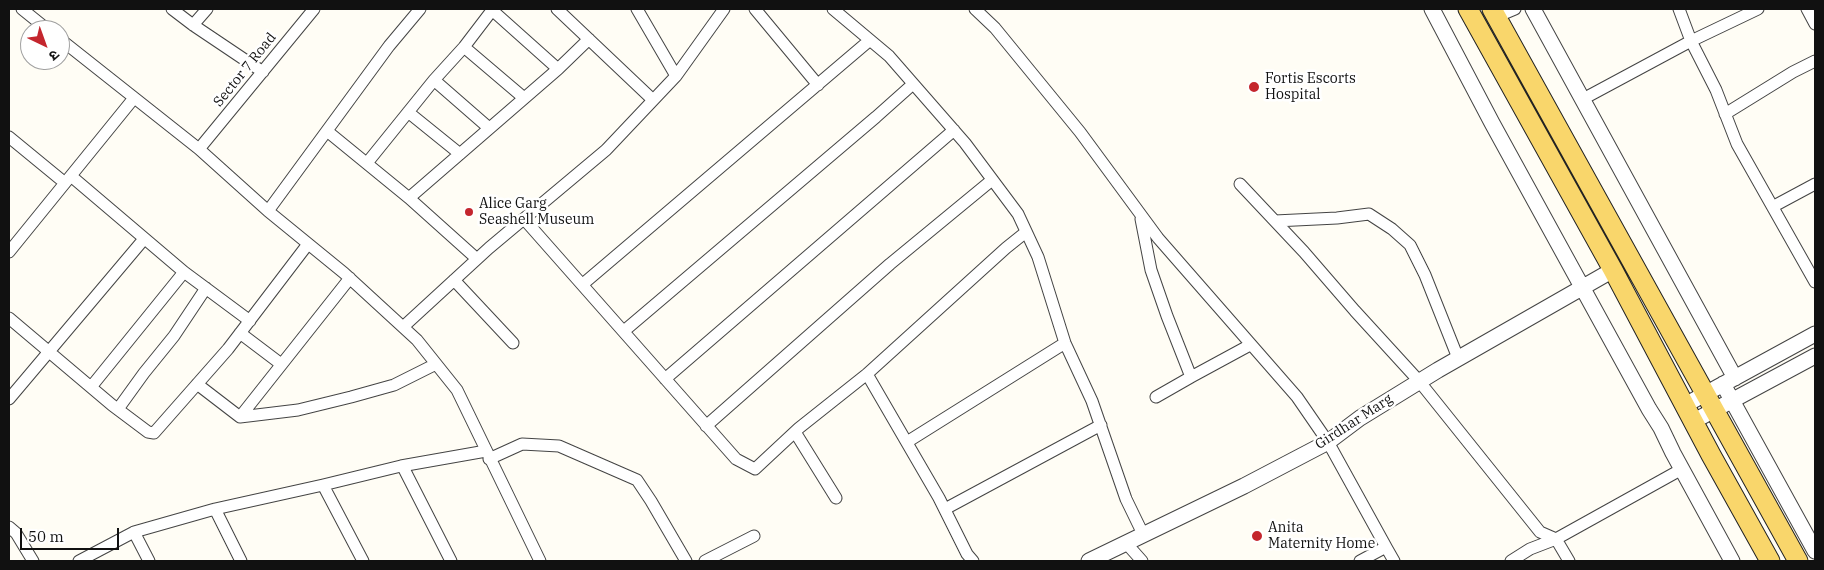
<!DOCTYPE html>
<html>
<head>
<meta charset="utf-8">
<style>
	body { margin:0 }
	#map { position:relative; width:1824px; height:570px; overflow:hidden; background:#fffdf5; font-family:"IBM Plex Serif","Noto Sans Devanagari",serif }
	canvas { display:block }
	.frame { position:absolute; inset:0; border:10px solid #111; pointer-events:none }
	.north { position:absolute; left:20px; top:20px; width:50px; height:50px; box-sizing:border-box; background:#fff; border:1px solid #a0a0a0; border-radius:50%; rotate:138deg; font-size:14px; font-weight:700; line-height:20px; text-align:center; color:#111 }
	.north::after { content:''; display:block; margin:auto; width:18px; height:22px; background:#c4262e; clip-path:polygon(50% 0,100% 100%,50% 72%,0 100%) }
	.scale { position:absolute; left:20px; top:528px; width:99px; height:22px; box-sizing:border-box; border:2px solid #111; border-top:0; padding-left:6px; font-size:15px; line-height:18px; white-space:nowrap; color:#111; -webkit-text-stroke:4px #fff; paint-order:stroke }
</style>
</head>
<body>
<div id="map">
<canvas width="1824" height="570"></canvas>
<div class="frame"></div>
<div class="north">उ</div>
<div class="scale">50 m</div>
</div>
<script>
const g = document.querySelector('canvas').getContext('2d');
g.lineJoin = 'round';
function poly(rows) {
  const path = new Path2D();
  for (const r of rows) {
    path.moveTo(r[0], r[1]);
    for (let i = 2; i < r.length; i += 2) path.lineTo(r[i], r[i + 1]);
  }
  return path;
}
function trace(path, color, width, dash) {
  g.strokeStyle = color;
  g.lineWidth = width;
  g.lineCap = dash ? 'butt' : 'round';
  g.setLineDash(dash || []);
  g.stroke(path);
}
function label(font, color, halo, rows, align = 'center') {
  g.font = font + ' "IBM Plex Serif",serif';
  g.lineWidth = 5;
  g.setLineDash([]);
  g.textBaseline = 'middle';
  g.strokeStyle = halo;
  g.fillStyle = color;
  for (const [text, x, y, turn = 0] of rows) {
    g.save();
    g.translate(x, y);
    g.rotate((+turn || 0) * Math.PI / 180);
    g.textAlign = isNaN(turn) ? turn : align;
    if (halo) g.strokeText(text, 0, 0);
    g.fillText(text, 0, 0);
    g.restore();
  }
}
const minor = poly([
	[22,9,48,30],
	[172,9,193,25,263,72],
	[557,9,653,100],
	[637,9,676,76],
	[755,9,818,85],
	[833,9,889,56,965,143,1018,214,1038,257,1065,343,1092,401,1126,499,1143,534],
	[975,9,995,28,1080,132,1158,238,1297,397,1328,442,1386,547,1360,561],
	[1679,9,1691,41,1716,90,1737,144,1815,282],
	[1807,9,1815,24],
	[492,10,558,69],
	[1496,17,1515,9],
	[193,25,207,9],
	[60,39,199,149,268,211,344,273,417,340,457,390,540,561],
	[464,47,524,98],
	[434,80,489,128],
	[1583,99,1691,41,1758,9],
	[408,112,460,154],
	[1725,114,1793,72,1815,61],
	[327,131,409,198,477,259],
	[9,137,65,183],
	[199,149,314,9],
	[367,163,434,80,464,47,493,9],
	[71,176,184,272,250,321],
	[1240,184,1304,252,1355,311,1419,381,1540,532,1556,539],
	[409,198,558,69,589,39],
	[1774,206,1815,184],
	[268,211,389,46,420,9],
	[524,219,736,459,755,469,799,428,867,374,1006,248,1026,232],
	[1141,219,1151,270,1167,316,1191,377,1250,345],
	[1275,221,1337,218,1369,214,1392,229,1410,245,1425,275,1458,358],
	[9,252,134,98],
	[454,280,513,343],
	[583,284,870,40],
	[9,318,112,405,148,432,154,433,228,349,308,244],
	[403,327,489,248,606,150,676,76,724,9],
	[624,331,876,117,913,84],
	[240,333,281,364],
	[867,374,939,498,967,554,973,561],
	[665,379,954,130],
	[197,384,240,417,298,410,351,397,394,385,436,364],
	[91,387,184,272],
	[1156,397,1191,377],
	[9,399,144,239],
	[118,409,144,373,174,336,206,288],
	[240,417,350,278],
	[706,426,890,264,992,180],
	[795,432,836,498],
	[907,442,1065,343],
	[489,459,522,444,559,446,637,480,651,501,686,561],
	[403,467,451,561],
	[323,485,363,561],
	[215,509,241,561],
	[945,509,1101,425],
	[9,527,16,533,33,561],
	[134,532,149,561],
	[1126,543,1142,561],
	[1386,547,1394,561],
	[79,561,134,532,215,509,323,485,401,466,486,451],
	[705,561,754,536],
	[1511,561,1530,549,1556,539],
	[1569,561,1556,539,1682,469]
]);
const tertiary = poly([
	[1432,9,1492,123,1649,409,1661,428,1673,453,1732,561],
	[1533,9,1735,378],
	[1723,384,1815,551],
	[1685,405,1815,334],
	[1694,421,1815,356],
	[1089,561,1244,486,1328,442,1360,418,1438,370,1613,270]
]);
const primary = poly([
	[1468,9,1613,270,1711,455,1770,561],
	[1492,9,1798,561]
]);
trace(minor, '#444', 13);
trace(tertiary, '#444', 17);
trace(primary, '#222', 21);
trace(minor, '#fff', 11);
trace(tertiary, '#fff', 15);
trace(primary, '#f9d66b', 19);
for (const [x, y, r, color] of [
	[1254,87,6,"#c4262e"],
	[469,212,5,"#c4262e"],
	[1257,536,6,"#c4262e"]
]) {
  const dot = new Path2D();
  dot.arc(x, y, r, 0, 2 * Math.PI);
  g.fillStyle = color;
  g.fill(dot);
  trace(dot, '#fff', 2);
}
label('14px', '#111', '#fff', [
	["Sector 7 Road",245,70,-51],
	["Girdhar Marg",1354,422,-33]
]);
label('14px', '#111', '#fff', [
	["Fortis Escorts",1265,79],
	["Hospital",1265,95],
	["Alice Garg",479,204],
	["Seashell Museum",479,220],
	["Anita",1268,528],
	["Maternity Home",1268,544]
], 'left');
</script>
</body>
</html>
